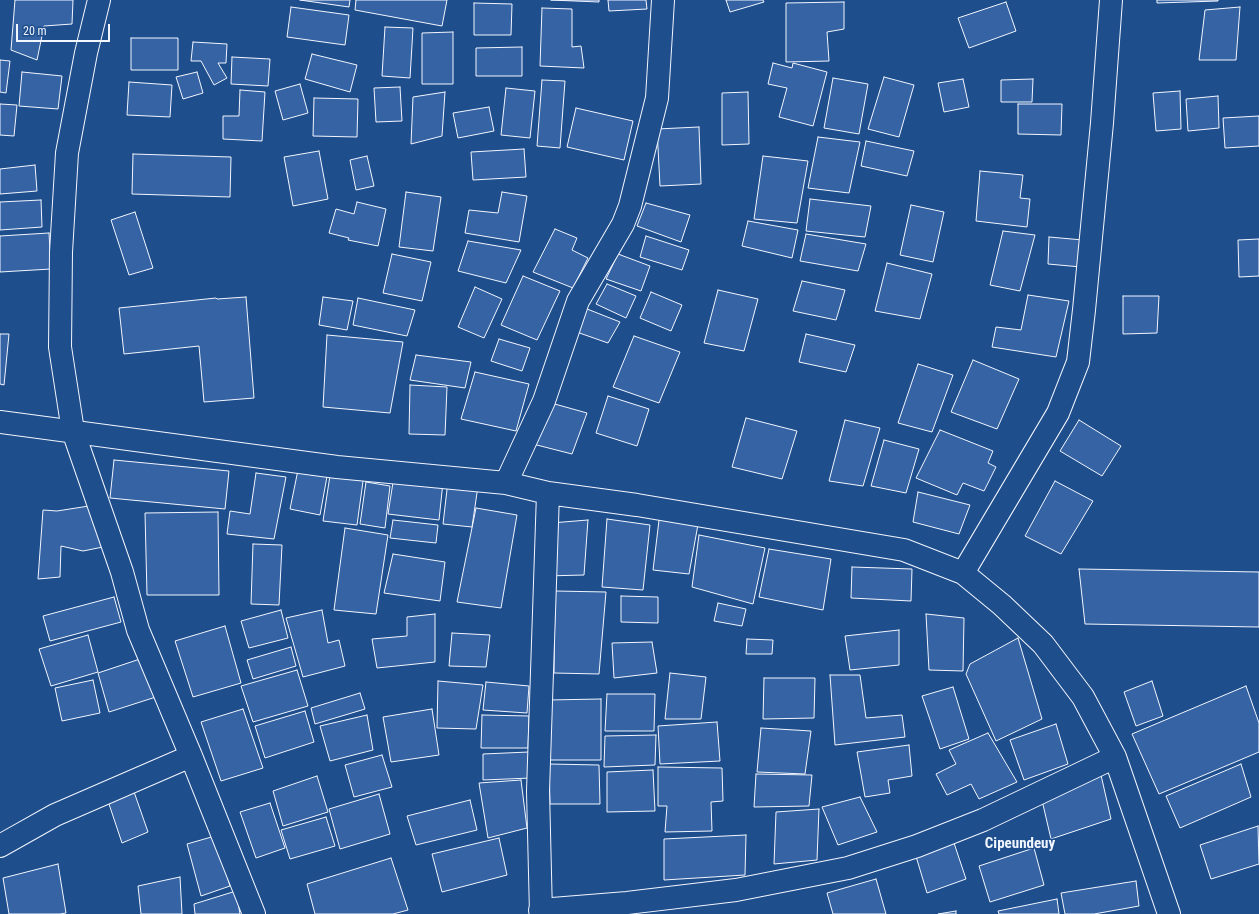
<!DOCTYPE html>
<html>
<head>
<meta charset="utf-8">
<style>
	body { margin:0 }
	#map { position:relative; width:1259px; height:914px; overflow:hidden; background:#1f4e8c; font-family:"Roboto Condensed",sans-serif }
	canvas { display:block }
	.scale { position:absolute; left:16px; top:24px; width:94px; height:18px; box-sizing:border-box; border:2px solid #f2f6ff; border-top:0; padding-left:5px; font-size:12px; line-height:14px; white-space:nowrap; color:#f2f6ff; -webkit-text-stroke:3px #1f4e8c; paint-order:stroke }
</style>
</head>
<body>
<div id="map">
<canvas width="1259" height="914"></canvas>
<div class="scale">20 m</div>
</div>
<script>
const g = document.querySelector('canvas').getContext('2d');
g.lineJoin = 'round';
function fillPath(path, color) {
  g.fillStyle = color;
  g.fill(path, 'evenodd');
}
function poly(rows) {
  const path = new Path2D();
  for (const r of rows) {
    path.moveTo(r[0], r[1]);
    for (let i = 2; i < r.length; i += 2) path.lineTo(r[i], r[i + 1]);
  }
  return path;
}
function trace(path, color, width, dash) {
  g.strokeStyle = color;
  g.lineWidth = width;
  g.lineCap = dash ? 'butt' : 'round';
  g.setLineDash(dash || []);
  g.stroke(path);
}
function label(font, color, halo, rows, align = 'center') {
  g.font = font + ' "Roboto Condensed",sans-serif';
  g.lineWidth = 3;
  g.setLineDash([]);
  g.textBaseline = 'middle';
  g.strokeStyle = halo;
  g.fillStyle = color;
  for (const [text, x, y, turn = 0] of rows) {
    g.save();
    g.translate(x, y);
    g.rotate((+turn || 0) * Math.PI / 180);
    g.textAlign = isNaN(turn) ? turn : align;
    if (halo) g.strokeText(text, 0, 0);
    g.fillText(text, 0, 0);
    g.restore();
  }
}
const building = poly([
	[15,0,73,0,72,24,44,26,37,60,11,50,15,0],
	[300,0,350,0,349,7,300,0],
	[356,0,447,0,442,26,355,10,356,0],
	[551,0,599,0,599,2,551,0],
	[608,0,646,0,647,9,609,11,608,0],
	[726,0,763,0,764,2,730,12,726,0],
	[1157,0,1218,0,1218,1,1157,3,1157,0],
	[844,2,844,29,827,32,829,61,786,62,786,3,844,2],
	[1006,2,1016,31,969,48,958,18,1006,2],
	[474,3,512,4,511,35,474,35,474,3],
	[291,7,349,15,345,45,287,37,291,7],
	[1240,7,1236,60,1199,60,1205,10,1240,7],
	[542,8,572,9,572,47,581,46,584,68,540,66,542,8],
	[385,27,413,28,410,78,382,76,385,27],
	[453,32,453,84,422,84,422,33,453,32],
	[131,38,178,38,178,70,131,70,131,38],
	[193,42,227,44,226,63,218,63,227,78,214,85,201,61,191,61,193,42],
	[522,47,522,76,476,76,476,48,522,47],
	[312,54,357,65,350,92,305,79,312,54],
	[232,57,270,59,268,86,231,84,232,57],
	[0,60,10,61,6,93,0,92,0,60],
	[773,63,792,68,793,63,827,72,813,126,779,117,787,88,768,84,773,63],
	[22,72,62,76,58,109,19,106,22,72],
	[197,72,203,93,183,99,176,77,197,72],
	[884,77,914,85,899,137,868,129,884,77],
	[833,78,868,84,859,134,824,128,833,78],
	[963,79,969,107,944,112,938,83,963,79],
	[1033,79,1032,102,1001,102,1001,80,1033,79],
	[542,80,565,81,560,148,537,146,542,80],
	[129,82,172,85,170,117,127,115,129,82],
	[300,84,308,113,283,120,275,91,300,84],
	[400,87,402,121,376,122,374,88,400,87],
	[506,88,535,91,530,138,501,135,506,88],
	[240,90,265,92,262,141,223,139,223,116,239,116,240,90],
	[1180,91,1181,129,1156,131,1153,93,1180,91],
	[445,92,442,136,411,144,413,97,445,92],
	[748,92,749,144,722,145,722,93,748,92],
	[1218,96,1219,128,1188,131,1186,99,1218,96],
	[314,98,358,99,357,137,313,136,314,98],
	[0,104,17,105,14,136,0,135,0,104],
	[1018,104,1062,104,1061,135,1018,134,1018,104],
	[489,107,494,131,458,138,453,113,489,107],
	[576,108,633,121,624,160,567,147,576,108],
	[1259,116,1259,146,1225,148,1223,118,1259,116],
	[699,127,701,184,660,186,657,129,699,127],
	[818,137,860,142,849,193,808,188,818,137],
	[866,141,914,151,907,176,861,166,866,141],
	[524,149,526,177,473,180,471,152,524,149],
	[319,151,328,199,293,206,284,157,319,151],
	[133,154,231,157,230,197,132,194,133,154],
	[367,156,374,186,356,190,350,160,367,156],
	[763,156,808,161,797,223,754,219,763,156],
	[35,165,37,191,0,194,0,169,35,165],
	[980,171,1023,175,1020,198,1030,199,1027,227,976,221,980,171],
	[406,192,441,197,433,251,399,247,406,192],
	[502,192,527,196,519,242,465,233,469,210,498,213,502,192],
	[810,199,871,206,865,237,806,231,810,199],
	[41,200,42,227,0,230,0,202,41,200],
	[357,202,386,209,378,246,348,240,349,238,329,233,336,209,354,214,357,202],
	[646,203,690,215,681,242,637,226,646,203],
	[911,205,944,212,933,262,900,255,911,205],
	[135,212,153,268,129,275,111,220,135,212],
	[748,221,798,230,792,258,742,246,748,221],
	[555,229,577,238,572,250,588,258,573,288,533,272,555,229],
	[1003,231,1035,235,1020,291,990,285,1003,231],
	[49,233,51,269,0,272,0,236,49,233],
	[806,234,866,244,858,271,800,261,806,234],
	[646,236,689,250,682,270,640,257,646,236],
	[1049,237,1083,240,1081,267,1048,264,1049,237],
	[1259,239,1259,276,1239,277,1238,240,1259,239],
	[468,241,521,250,506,283,458,271,468,241],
	[392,254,431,262,422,301,383,293,392,254],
	[618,254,650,266,641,291,606,279,618,254],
	[887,263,932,274,920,319,875,311,887,263],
	[523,276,560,291,537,340,501,325,523,276],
	[802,281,845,290,836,320,793,311,802,281],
	[607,284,636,296,626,318,596,304,607,284],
	[475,287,502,299,484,338,458,327,475,287],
	[718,290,758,299,744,351,704,343,718,290],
	[651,292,682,305,671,331,640,318,651,292],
	[1028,295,1069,301,1056,357,992,347,996,327,1021,330,1028,295],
	[1123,296,1159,296,1157,333,1123,334,1123,296],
	[246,297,254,398,204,402,199,346,124,354,119,308,216,298,217,299,246,297],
	[323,297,353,301,347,330,319,325,323,297],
	[358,298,415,310,407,336,353,325,358,298],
	[582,307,620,322,608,343,571,330,582,307],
	[0,334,9,334,4,385,0,384,0,334],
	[806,334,855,345,846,372,799,362,806,334],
	[327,335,403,342,390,413,323,407,327,335],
	[634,336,680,352,659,403,613,387,634,336],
	[499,339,530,348,522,371,491,361,499,339],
	[416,355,471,362,465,388,410,380,416,355],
	[973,360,1019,379,997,429,951,412,973,360],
	[918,364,953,375,932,432,898,423,918,364],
	[475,372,529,384,516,431,461,419,475,372],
	[410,385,447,387,445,435,409,434,410,385],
	[608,396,649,409,637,446,596,433,608,396],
	[544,401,587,413,572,454,529,443,544,401],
	[746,418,797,431,782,479,732,467,746,418],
	[845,420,880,428,863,486,829,481,845,420],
	[1079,420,1121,446,1102,476,1060,451,1079,420],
	[940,430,993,451,988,463,996,467,984,491,963,483,957,495,916,478,940,430],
	[884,440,919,449,906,493,871,486,884,440],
	[114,460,229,471,225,509,110,498,114,460],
	[299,465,328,471,320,515,290,509,299,465],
	[331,469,364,474,357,525,323,521,331,469],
	[256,473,286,477,274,539,227,534,230,511,250,514,256,473],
	[394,476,443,482,439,520,388,514,394,476],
	[448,481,478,486,472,527,443,524,448,481],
	[1055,481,1093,501,1061,554,1025,536,1055,481],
	[366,482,390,486,385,528,360,524,366,482],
	[918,492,970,505,959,534,913,522,918,492],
	[89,506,108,546,83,551,61,546,60,577,38,579,43,510,57,511,89,506],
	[476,508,517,515,501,608,457,602,476,508],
	[218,512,219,595,147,595,145,513,218,512],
	[660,512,699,519,689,574,653,570,660,512],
	[607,519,650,525,643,590,602,587,607,519],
	[393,520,438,525,436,543,390,538,393,520],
	[588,520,584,575,545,576,551,523,588,520],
	[345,528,388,535,376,614,334,610,345,528],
	[699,535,765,548,753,604,692,587,699,535],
	[253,544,282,545,279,605,251,604,253,544],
	[769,549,831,559,823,610,759,597,769,549],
	[393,554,445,562,440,601,384,593,393,554],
	[852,567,912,569,911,601,851,598,852,567],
	[1079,569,1259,572,1259,627,1085,624,1079,569],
	[555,591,606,592,599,674,554,673,555,591],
	[621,596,658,597,658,623,621,622,621,596],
	[114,597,121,622,50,641,43,616,114,597],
	[718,603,746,609,742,626,714,621,718,603],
	[281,610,288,638,249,648,241,621,281,610],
	[322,610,328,643,339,640,345,666,303,677,286,618,322,610],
	[435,614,435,662,377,668,372,639,407,636,407,617,435,614],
	[926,614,964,618,963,671,929,670,926,614],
	[225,626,241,683,193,697,175,641,225,626],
	[899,630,899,665,850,670,845,636,899,630],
	[452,633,490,635,486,667,449,666,452,633],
	[88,635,98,672,51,686,39,649,88,635],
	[1018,638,1042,719,996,741,966,674,970,664,1018,638],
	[747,639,773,640,772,654,746,654,747,639],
	[652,642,657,673,614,678,612,643,652,642],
	[291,647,296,666,253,679,247,660,291,647],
	[146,657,159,696,109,712,98,673,146,657],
	[297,670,308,706,253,722,241,686,297,670],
	[670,673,706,677,701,719,665,719,670,673],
	[830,675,860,675,866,718,902,715,905,737,835,745,830,675],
	[764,678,815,678,814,718,763,719,764,678],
	[93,680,100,713,62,721,55,688,93,680],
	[438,681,483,685,476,729,437,728,438,681],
	[1152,681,1163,716,1136,726,1124,692,1152,681],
	[486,682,529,686,527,713,483,710,486,682],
	[1246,686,1259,723,1259,752,1159,794,1132,734,1246,686],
	[953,687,969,739,940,749,922,696,953,687],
	[360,693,365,709,315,724,311,708,360,693],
	[607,694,655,694,654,731,605,731,607,694],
	[601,699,601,760,546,760,548,700,601,699],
	[243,709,263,768,221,781,201,722,243,709],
	[432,709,439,755,391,762,383,717,432,709],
	[305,711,314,742,265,758,255,726,305,711],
	[367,715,373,750,330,761,320,726,367,715],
	[482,715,529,716,528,748,481,748,482,715],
	[717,722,720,761,660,764,658,726,717,722],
	[1056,724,1068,764,1024,780,1010,740,1056,724],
	[761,728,811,731,805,774,757,772,761,728],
	[988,733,1017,782,979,799,971,784,947,795,936,774,956,764,949,750,988,733],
	[656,735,655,765,604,767,605,736,656,735],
	[909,745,912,776,888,780,890,793,865,797,857,752,909,745],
	[529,752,531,778,483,780,483,754,529,752],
	[382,755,392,787,354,797,345,765,382,755],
	[549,764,599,765,600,804,550,804,549,764],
	[1241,764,1251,797,1180,828,1166,796,1241,764],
	[658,767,722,768,723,801,711,802,712,831,665,832,667,806,658,806,658,767],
	[653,770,655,811,607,812,607,772,653,770],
	[756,774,812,775,809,806,754,807,756,774],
	[1101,775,1111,819,1051,839,1041,796,1101,775],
	[317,776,328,812,283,826,273,791,317,776],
	[521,780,527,828,488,838,479,783,521,780],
	[132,786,148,832,122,843,107,798,132,786],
	[379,794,390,834,340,849,329,809,379,794],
	[860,797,877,832,838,845,822,807,860,797],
	[470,800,477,830,416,845,407,816,470,800],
	[270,803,285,848,256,858,240,812,270,803],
	[819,809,817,860,774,864,776,812,819,809],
	[326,817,335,846,290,859,281,830,326,817],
	[1258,826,1259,864,1211,879,1200,845,1258,826],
	[746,835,745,875,664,880,664,839,746,835],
	[215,836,230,886,201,896,187,844,215,836],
	[499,838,507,875,442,892,432,854,499,838],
	[953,840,966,879,927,893,915,853,953,840],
	[1034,848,1044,885,990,902,979,866,1034,848],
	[391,858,408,910,393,914,315,914,307,884,391,858],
	[58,864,66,913,60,914,9,914,3,878,58,864],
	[180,877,182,914,141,914,138,886,180,877],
	[876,879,886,914,833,914,827,893,876,879],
	[1136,881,1139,906,1094,914,1065,914,1061,893,1136,881],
	[236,891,240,914,195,914,194,904,236,891],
	[1057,899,1059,914,999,914,998,911,1057,899],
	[956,911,956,914,938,914,956,911]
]);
fillPath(building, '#3563a3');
trace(building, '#f2f6ff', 1);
const minor = poly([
	[99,0,86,53,67,153,61,252,60,347,73,431,122,572,138,630,191,756,254,914],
	[0,422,337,467,506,483,548,493,637,505,904,550,963,573,1002,605,1043,644,1083,697,1115,757,1169,914],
	[506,483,544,401,578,301,623,224,630,206,657,98,663,0],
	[963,573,1058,413,1078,362,1084,310,1102,123,1111,0],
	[0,846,55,815,191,756],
	[540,910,627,903,736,890,848,868,917,846,983,820,1115,757],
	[541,914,538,791,548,493]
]);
trace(minor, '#f2f6ff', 24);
trace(minor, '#1f4e8c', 22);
label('bold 15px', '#f2f6ff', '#1f4e8c', [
	["Cipeundeuy",1020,844]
]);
</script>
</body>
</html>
